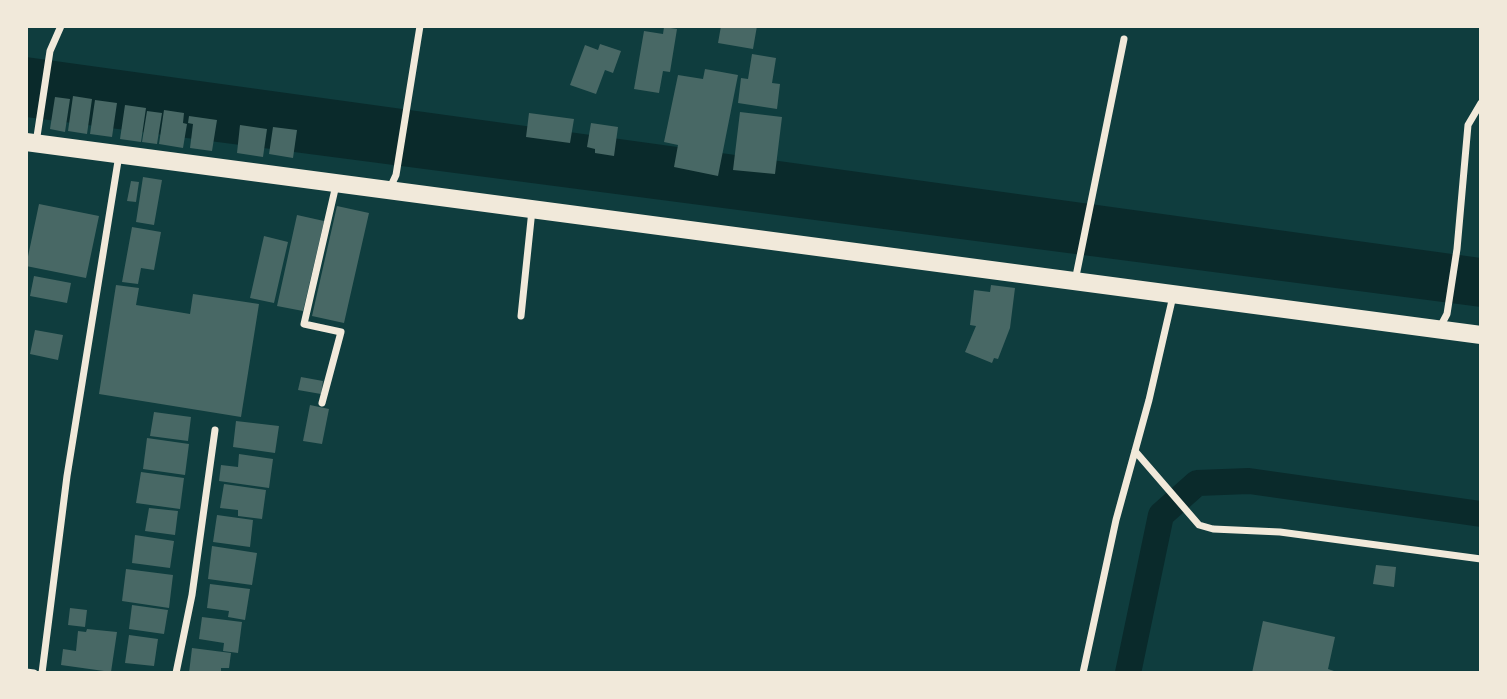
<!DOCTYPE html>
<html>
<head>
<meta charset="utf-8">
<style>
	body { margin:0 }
	#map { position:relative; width:1507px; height:699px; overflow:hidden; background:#0f3d3e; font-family:Poppins,sans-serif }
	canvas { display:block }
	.frame { position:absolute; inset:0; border:28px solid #f1e9da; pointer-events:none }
</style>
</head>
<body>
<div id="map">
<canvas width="1507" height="699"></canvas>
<div class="frame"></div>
</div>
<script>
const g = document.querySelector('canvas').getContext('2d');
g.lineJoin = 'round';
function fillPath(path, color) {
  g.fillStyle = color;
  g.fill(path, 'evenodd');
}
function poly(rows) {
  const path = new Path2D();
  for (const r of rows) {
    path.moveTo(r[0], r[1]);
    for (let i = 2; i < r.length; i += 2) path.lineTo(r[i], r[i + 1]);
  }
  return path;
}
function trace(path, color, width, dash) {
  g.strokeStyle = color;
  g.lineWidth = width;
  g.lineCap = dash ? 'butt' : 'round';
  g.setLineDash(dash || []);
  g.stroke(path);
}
fillPath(poly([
	[26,57,1481,258,1481,307,26,117]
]), '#0a2a2b');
trace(poly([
	[1128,673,1161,515,1197,483,1249,481,1481,514]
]), '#0a2a2b', 26);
fillPath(poly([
	[721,26,757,26,753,49,718,43],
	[664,27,677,29,670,72,663,71,659,93,634,89,644,31,663,34],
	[600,44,621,51,613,73,605,70,596,94,570,85,585,45,598,50],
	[752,54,776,58,772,83,780,84,777,109,738,103,741,78,748,79],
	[705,69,738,75,718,176,674,167,678,145,664,142,678,75,703,79],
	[73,96,92,99,87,134,68,131],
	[55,97,70,99,65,132,50,129],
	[95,100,117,103,112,137,90,134],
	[125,105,146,108,141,142,120,139],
	[164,110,184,113,183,123,187,124,183,148,159,144],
	[147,111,162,113,157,144,142,142],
	[740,112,782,117,775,174,733,170],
	[529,113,574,119,570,143,526,137],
	[189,116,217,120,212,151,190,148,193,124,188,123],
	[591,123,618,127,614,156,595,153,595,149,587,147],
	[240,125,267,129,263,157,237,153],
	[273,127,297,130,293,158,269,154],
	[143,177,162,180,154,225,136,222],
	[131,181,139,182,136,202,127,201],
	[39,204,99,216,86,278,26,266],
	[337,206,369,213,344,323,312,316],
	[297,215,324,221,303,311,277,306],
	[132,227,161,232,154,270,141,268,138,284,122,282],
	[264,236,288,242,274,303,250,298],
	[34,276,71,283,67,303,30,296],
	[116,285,139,288,136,305,190,314,193,294,259,304,241,417,99,394],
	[991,285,1015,288,1010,328,998,359,994,358,992,363,965,352,976,326,970,325,974,290,990,292],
	[35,330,63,335,58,360,30,354],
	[301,377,323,381,321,394,298,390],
	[310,405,329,409,322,444,303,441],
	[154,412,191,417,188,441,150,436],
	[236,421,279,426,275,453,233,447],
	[147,438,189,444,185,475,143,469],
	[239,454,273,459,269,488,219,481,221,465,238,467],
	[141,472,184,478,180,509,136,503],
	[224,484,266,490,262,519,238,516,238,510,220,508],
	[149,508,178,511,175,535,145,531],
	[217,515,253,520,250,547,213,542],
	[135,535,174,541,170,568,132,563],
	[212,546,257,553,252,585,208,579],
	[1376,565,1396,567,1394,587,1373,584],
	[126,569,173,575,169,608,122,601],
	[210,584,250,589,245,620,228,617,229,611,207,608],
	[132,605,168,610,164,634,129,629],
	[70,608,87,610,85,627,68,625],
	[202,617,242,622,238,653,223,651,224,643,199,639],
	[1263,621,1335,637,1328,669,1340,673,1252,673],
	[87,629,117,632,111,672,61,665,63,649,76,651,78,631,86,632],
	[129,635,158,639,154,666,125,663],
	[192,648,231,653,229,668,221,668,221,673,189,673]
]), '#486865');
trace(poly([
	[36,143,50,51,61,26],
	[389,190,396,175,420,26],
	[1075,281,1124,39],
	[521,316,532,210],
	[1439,329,1447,314,1457,249,1468,125,1481,103],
	[322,403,341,332,304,324,336,185],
	[1135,451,1199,525,1213,529,1280,532,1481,559],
	[26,672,34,673],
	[42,673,67,476,119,155],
	[176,673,192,595,215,430],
	[1083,673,1116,520,1149,400,1173,296]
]), '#f1e9da', 7);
trace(poly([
	[26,142,1481,335]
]), '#f1e9da', 18);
</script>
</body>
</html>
